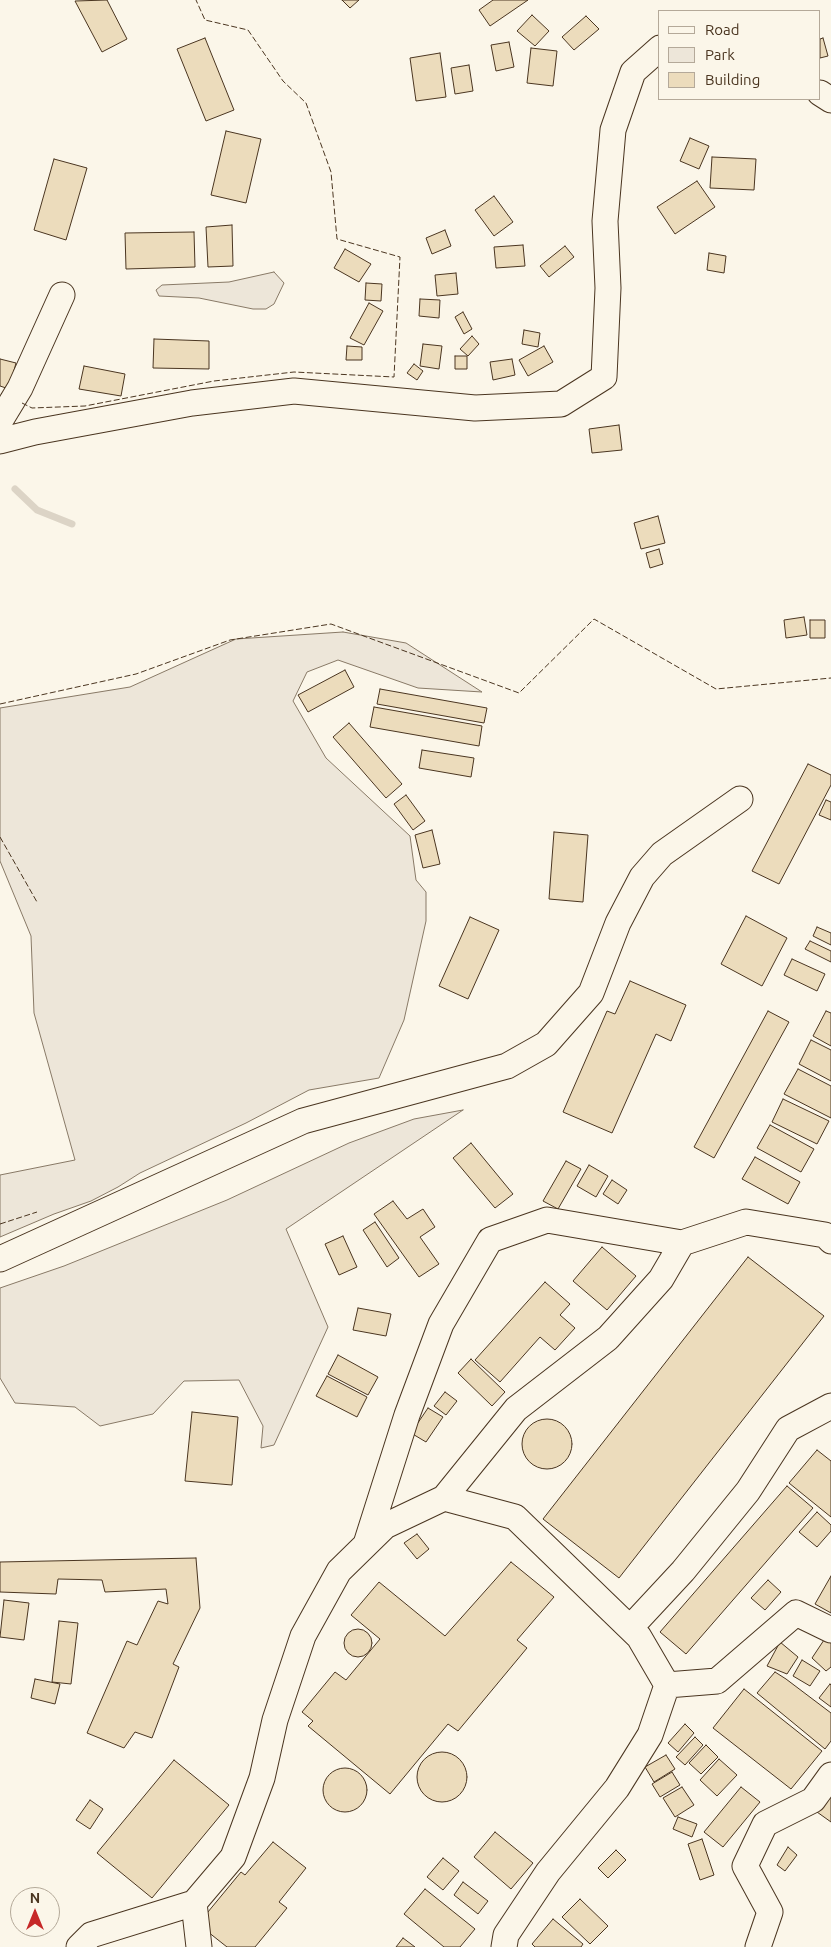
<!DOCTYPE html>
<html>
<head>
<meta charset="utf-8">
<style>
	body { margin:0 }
	#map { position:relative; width:831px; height:1947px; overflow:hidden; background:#fbf6e9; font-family:Ubuntu,sans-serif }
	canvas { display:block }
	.legend { position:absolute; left:658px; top:10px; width:162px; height:90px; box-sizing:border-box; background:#fbf6e9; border:1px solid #b4a999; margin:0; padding:6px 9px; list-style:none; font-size:15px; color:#4a3520 }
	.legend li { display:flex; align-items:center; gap:10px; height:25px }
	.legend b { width:25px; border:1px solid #b4a999 }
	.north { position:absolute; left:10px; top:1887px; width:50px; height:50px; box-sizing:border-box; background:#fbf6e9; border:1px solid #b4a999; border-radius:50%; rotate:0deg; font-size:14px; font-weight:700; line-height:20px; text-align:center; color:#4a3520 }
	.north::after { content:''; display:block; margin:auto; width:18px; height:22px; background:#c62828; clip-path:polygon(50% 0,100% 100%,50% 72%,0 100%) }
</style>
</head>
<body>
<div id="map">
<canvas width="831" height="1947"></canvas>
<ul class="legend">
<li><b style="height:6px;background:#fbf6e9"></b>Road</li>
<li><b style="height:14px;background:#ede6d9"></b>Park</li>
<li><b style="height:14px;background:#ecdcbc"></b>Building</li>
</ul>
<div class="north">N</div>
</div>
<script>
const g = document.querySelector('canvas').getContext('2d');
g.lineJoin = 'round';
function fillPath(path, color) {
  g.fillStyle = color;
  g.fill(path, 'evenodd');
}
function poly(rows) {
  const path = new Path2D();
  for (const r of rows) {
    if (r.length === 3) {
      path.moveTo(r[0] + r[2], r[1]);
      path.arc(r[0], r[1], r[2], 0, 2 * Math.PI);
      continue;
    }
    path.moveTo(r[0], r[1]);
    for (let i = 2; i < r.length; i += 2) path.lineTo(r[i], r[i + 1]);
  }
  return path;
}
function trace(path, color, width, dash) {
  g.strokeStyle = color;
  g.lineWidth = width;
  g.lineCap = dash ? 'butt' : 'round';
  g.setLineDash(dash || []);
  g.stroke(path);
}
const green = poly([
	[274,272,284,283,274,304,266,309,253,309,199,298,159,296,156,290,162,285,229,282,274,272],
	[343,632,406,643,482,692,418,688,338,660,307,672,293,701,326,758,410,836,416,880,426,892,426,921,404,1020,379,1078,309,1090,246,1123,140,1173,118,1187,91,1201,54,1214,0,1237,0,1175,75,1160,34,1013,31,936,0,861,0,708,130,687,236,639,343,632],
	[463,1110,286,1229,328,1327,274,1445,261,1448,263,1426,239,1380,184,1381,153,1414,100,1426,75,1407,15,1403,0,1378,0,1288,64,1266,227,1200,349,1143,414,1119,463,1110]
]);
fillPath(green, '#ede6d9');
trace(green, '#887966', 1);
trace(poly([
	[15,489,37,510,72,524]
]), '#dcd4c6', 7);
const building = poly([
	[107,0,127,39,102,52,75,1,107,0],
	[342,0,359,0,350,8,342,0],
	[493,0,528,0,490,26,479,10,493,0],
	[532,15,549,31,535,46,517,31,532,15],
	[586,16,599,29,574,50,562,37,586,16],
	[205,38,234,110,206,121,177,49,205,38],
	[823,38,828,56,820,58,820,39,823,38],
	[509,42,514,67,496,71,491,45,509,42],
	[531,48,557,51,553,86,527,83,531,48],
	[440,53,446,97,416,101,410,58,440,53],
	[469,65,473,91,455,94,451,68,469,65],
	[226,131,261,139,246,203,211,195,226,131],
	[690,138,709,146,699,169,680,161,690,138],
	[712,157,756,159,754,190,710,188,712,157],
	[54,159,87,168,66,240,34,230,54,159],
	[697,181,715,207,675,234,657,207,697,181],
	[494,196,513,222,494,236,475,210,494,196],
	[232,225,233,266,208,267,206,227,232,225],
	[445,230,451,246,432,254,426,238,445,230],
	[194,232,195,267,126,269,125,233,194,232],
	[523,245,525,266,496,268,494,247,523,245],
	[565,246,574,257,549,277,540,266,565,246],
	[345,249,371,264,359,282,334,268,345,249],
	[709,253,726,256,724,273,707,270,709,253],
	[456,273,458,294,437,296,435,275,456,273],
	[366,283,382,284,381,301,365,300,366,283],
	[420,299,440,300,439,318,419,316,420,299],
	[369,303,383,311,364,345,350,338,369,303],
	[463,312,472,329,464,334,455,317,463,312],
	[524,330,540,333,538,347,522,344,524,330],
	[472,336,479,344,468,356,460,349,472,336],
	[154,339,209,341,209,369,153,368,154,339],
	[423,344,442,346,439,369,420,366,423,344],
	[347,346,362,347,362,360,346,360,347,346],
	[544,346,553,362,528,376,519,360,544,346],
	[455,356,467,356,467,369,455,369,455,356],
	[0,359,16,363,9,389,0,386,0,359],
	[512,359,515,375,493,380,490,362,512,359],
	[414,364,423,371,417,380,407,373,414,364],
	[84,366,125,374,121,396,79,389,84,366],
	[619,425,622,450,592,453,589,429,619,425],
	[658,516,665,543,641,549,634,523,658,516],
	[659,549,663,564,650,568,646,553,659,549],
	[804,617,807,635,786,638,784,620,804,617],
	[810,620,825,620,825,638,810,638,810,620],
	[345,670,354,687,308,712,298,695,345,670],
	[380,689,487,708,484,723,377,704,380,689],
	[374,707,482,726,479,746,370,727,374,707],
	[349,723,402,784,386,798,333,737,349,723],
	[422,750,474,758,471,777,419,768,422,750],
	[808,764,831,775,831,785,779,884,752,871,808,764],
	[406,795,425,821,413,830,394,804,406,795],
	[826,800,831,802,831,820,819,815,826,800],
	[432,830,440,864,423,868,415,835,432,830],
	[554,832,588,835,583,902,549,899,554,832],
	[746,916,787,938,762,986,721,964,746,916],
	[470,917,499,930,468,999,439,986,470,917],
	[817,927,831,933,831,945,813,936,817,927],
	[810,941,831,951,831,962,805,949,810,941],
	[792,959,825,974,817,991,784,975,792,959],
	[630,981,686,1005,671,1041,656,1034,612,1133,563,1112,607,1011,615,1014,630,981],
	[768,1011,789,1022,714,1158,694,1147,768,1011],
	[826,1011,831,1013,831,1046,813,1036,826,1011],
	[811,1040,831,1050,831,1081,799,1064,811,1040],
	[798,1069,831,1086,831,1118,784,1094,798,1069],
	[783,1099,829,1121,817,1144,772,1122,783,1099],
	[770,1125,814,1149,801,1172,757,1148,770,1125],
	[471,1143,513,1194,495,1208,453,1158,471,1143],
	[755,1157,800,1182,788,1204,742,1179,755,1157],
	[566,1161,581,1169,558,1209,543,1201,566,1161],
	[589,1165,608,1176,596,1197,577,1186,589,1165],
	[612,1180,627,1190,618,1204,603,1194,612,1180],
	[393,1201,407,1219,423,1209,435,1227,420,1237,439,1264,419,1277,374,1214,393,1201],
	[375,1222,399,1258,387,1267,363,1230,375,1222],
	[343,1236,357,1267,339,1275,325,1244,343,1236],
	[602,1247,636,1276,607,1310,573,1281,602,1247],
	[748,1257,824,1316,619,1578,543,1519,748,1257],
	[545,1282,570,1304,560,1315,575,1328,555,1350,540,1337,500,1382,475,1360,545,1282],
	[358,1308,391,1314,386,1336,353,1330,358,1308],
	[338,1355,378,1377,368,1395,328,1374,338,1355],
	[471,1359,505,1392,492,1406,458,1373,471,1359],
	[327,1376,367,1397,357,1417,316,1396,327,1376],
	[445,1392,457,1401,446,1415,434,1406,445,1392],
	[428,1408,443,1417,426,1442,411,1433,428,1408],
	[192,1412,238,1417,232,1485,185,1481,192,1412],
	[547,1444,25],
	[817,1450,831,1461,831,1517,789,1483,817,1450],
	[787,1486,813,1508,686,1654,660,1632,787,1486],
	[817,1512,831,1525,831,1531,817,1547,799,1532,817,1512],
	[417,1534,429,1549,417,1559,404,1543,417,1534],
	[196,1558,200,1608,173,1664,179,1667,152,1738,135,1732,124,1748,87,1733,127,1641,137,1645,158,1601,168,1604,166,1589,105,1592,102,1580,58,1579,56,1594,0,1592,0,1562,196,1558],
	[511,1562,554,1597,517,1640,527,1648,458,1731,448,1724,390,1794,308,1726,313,1721,302,1712,335,1672,346,1680,380,1639,351,1615,379,1582,445,1636,511,1562],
	[831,1576,831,1613,815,1604,831,1576],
	[768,1580,781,1592,765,1610,751,1598,768,1580],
	[4,1600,29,1603,24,1640,0,1637,4,1600],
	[59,1621,78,1623,71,1684,52,1682,59,1621],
	[358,1643,14],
	[826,1637,831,1641,831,1667,826,1671,812,1658,826,1637],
	[780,1642,798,1657,787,1674,767,1666,780,1642],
	[802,1660,820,1671,810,1686,793,1676,802,1660],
	[775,1672,786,1679,831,1713,831,1741,825,1749,757,1693,775,1672],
	[35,1679,60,1684,55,1704,31,1698,35,1679],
	[830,1684,831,1685,831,1707,819,1698,830,1684],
	[744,1689,822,1751,791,1789,713,1728,744,1689],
	[685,1724,694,1733,678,1752,668,1743,685,1724],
	[695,1737,703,1745,685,1765,676,1757,695,1737],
	[706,1745,718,1757,701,1774,689,1763,706,1745],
	[442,1777,25],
	[666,1755,675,1769,654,1782,645,1767,666,1755],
	[719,1759,737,1775,717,1796,700,1780,719,1759],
	[174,1760,229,1805,152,1898,97,1853,174,1760],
	[345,1790,22],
	[672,1772,680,1785,660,1797,652,1784,672,1772],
	[682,1787,694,1805,675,1817,663,1798,682,1787],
	[741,1787,760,1802,723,1847,704,1832,741,1787],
	[829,1797,831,1798,831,1822,817,1812,829,1797],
	[90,1800,103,1809,90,1829,76,1820,90,1800],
	[678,1817,697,1824,692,1837,673,1829,678,1817],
	[495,1832,533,1863,511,1889,474,1857,495,1832],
	[702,1839,714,1875,700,1880,688,1844,702,1839],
	[273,1842,306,1868,279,1902,287,1908,255,1947,227,1947,198,1924,241,1872,245,1875,273,1842],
	[788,1847,797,1855,785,1871,777,1865,788,1847],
	[616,1850,626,1860,608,1878,598,1868,616,1850],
	[443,1858,459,1871,443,1890,427,1877,443,1858],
	[463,1882,488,1901,478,1914,454,1895,463,1882],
	[425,1889,475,1929,460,1947,444,1947,404,1914,425,1889],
	[580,1899,608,1926,590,1944,562,1917,580,1899],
	[553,1919,583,1944,581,1947,535,1947,532,1944,553,1919],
	[403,1938,415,1947,396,1947,403,1938]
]);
fillPath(building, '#ecdcbc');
trace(building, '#4a3520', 1);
const minor = poly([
	[820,93,831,100],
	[0,421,20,388,62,295],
	[0,441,35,432,192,403,294,391,475,408,561,404,604,377,608,288,605,221,613,130,633,72,660,48],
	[0,1259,303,1121,507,1066,546,1044,591,993,618,923,642,877,662,854,740,799],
	[444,1498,516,1409,608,1338,661,1279,682,1243],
	[366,1544,407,1415,441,1324,490,1240,547,1220,682,1243,746,1222,825,1235,831,1241],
	[630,1628,683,1571,748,1491,788,1429,831,1406],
	[667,1685,717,1681,796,1613,831,1630],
	[194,1903,199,1947],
	[79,1947,91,1935,194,1903,233,1857,262,1778,275,1720,303,1636,339,1571,385,1526,444,1498,515,1517,639,1637,667,1685,650,1735,617,1788,548,1872,506,1935,504,1947],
	[758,1947,770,1912,745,1866,765,1824,813,1800,831,1775]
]);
trace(minor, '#4a3520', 27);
trace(minor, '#fbf6e9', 25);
trace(poly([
	[22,403,32,408,85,406,214,381,294,372,394,377,400,257,337,239,331,172,306,103,283,81,248,30,205,20,196,0],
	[0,704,136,674,230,640,331,624,519,693,594,619,716,689,831,678],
	[0,837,37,902],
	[0,1224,37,1212]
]), '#4a3520', 1, [6, 2.5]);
</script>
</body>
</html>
